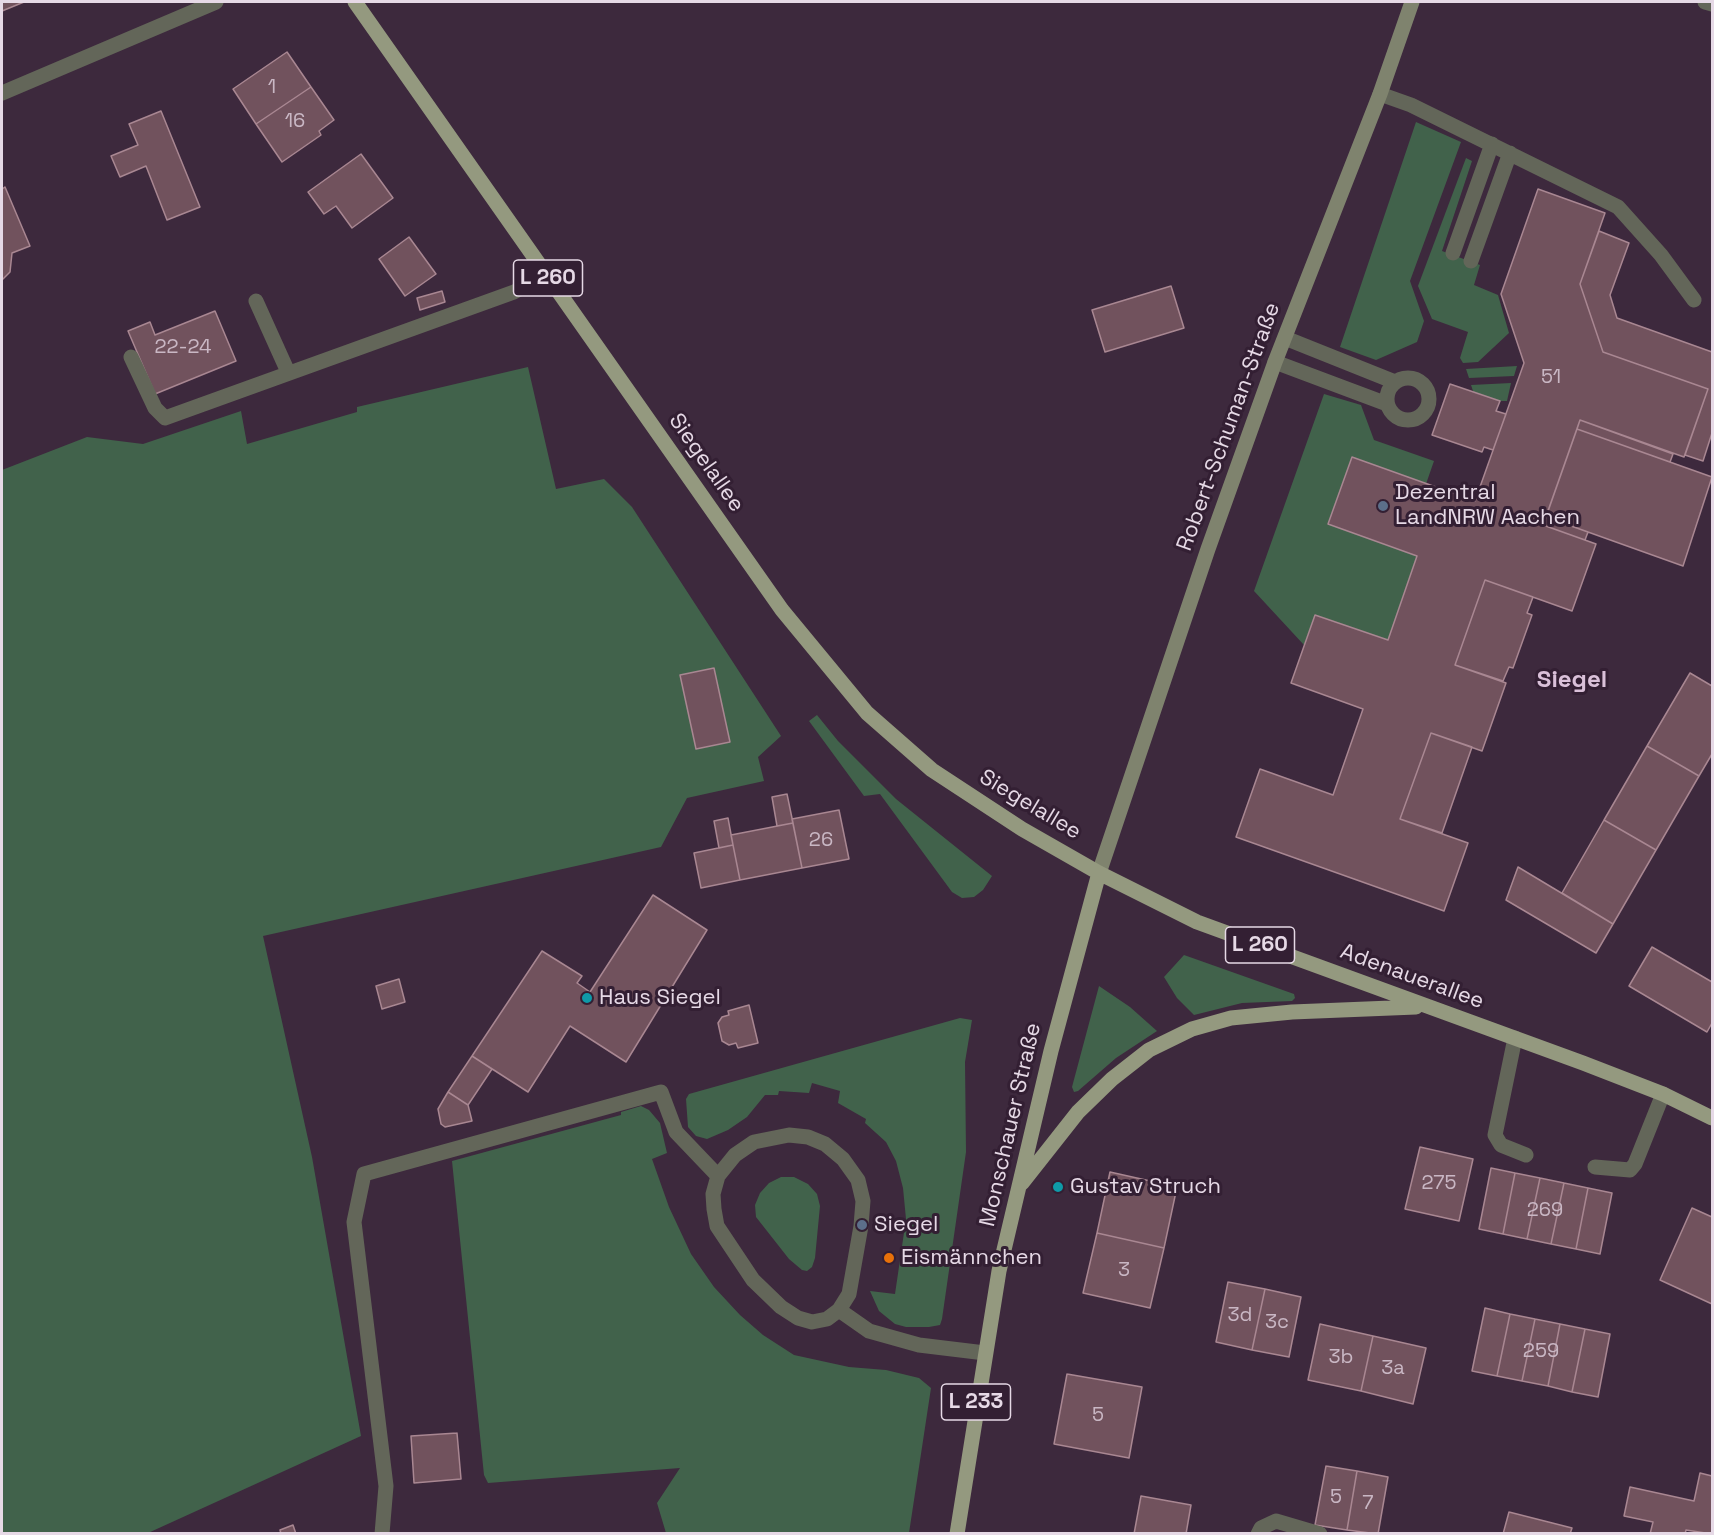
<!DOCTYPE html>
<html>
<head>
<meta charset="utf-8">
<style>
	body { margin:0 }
	#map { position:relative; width:1714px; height:1535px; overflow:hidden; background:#3d293d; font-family:"Space Grotesk",sans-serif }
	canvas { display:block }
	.frame { position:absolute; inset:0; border:3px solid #e6d9e6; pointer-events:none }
</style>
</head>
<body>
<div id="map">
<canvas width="1714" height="1535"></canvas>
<div class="frame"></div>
</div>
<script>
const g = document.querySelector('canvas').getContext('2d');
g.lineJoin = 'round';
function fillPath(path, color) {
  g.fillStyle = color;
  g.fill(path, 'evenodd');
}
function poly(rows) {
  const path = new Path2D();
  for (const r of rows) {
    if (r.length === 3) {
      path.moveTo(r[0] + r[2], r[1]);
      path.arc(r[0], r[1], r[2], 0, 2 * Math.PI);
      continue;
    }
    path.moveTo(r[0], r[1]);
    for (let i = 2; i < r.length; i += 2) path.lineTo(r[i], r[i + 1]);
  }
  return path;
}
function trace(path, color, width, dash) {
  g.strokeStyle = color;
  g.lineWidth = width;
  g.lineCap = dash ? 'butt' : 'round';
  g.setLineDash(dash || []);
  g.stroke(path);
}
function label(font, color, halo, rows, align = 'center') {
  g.font = font + ' "Space Grotesk",sans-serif';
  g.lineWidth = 6;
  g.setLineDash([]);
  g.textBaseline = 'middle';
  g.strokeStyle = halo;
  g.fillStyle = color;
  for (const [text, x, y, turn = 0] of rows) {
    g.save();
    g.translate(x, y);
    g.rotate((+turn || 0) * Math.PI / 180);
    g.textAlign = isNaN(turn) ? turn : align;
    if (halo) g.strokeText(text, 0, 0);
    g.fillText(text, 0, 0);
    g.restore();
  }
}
fillPath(poly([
	[1416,122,1461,142,1410,281,1424,321,1417,342,1376,360,1340,347],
	[1466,158,1472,161,1442,251,1480,265,1474,285,1498,295,1509,333,1478,362,1463,363,1460,358,1468,332,1432,319,1418,286],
	[1517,366,1514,376,1469,378,1466,369],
	[528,367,556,489,604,479,632,507,781,736,758,757,764,781,687,798,661,847,263,936,312,1157,361,1436,148,1533,2,1534,2,470,87,437,143,444,241,411,247,444,357,412,357,407],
	[1511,383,1507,401,1494,401,1474,394,1471,385],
	[1324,394,1361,405,1374,440,1434,461,1426,484,1352,457,1328,524,1417,556,1388,640,1315,615,1304,645,1254,591],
	[817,715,838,741,896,799,992,876,983,890,974,897,962,898,952,892,880,794,864,796,809,721],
	[1184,955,1294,994,1295,998,1292,1001,1242,1003,1194,1015,1177,998,1164,977],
	[1099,986,1130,1007,1157,1031,1116,1058,1078,1091,1074,1092,1072,1087],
	[960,1018,972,1020,965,1062,966,1152,942,1319,940,1325,929,1327,906,1327,895,1324,879,1311,870,1291,895,1294,906,1219,903,1188,896,1161,886,1142,865,1123,866,1119,838,1103,840,1091,812,1083,809,1093,779,1091,778,1095,765,1095,747,1117,728,1130,707,1139,696,1136,688,1127,686,1099,689,1094],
	[641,1106,649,1110,660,1123,667,1153,652,1159,669,1207,691,1254,714,1287,740,1315,763,1335,794,1355,849,1367,886,1370,919,1378,931,1388,909,1533,666,1533,657,1503,680,1468,488,1483,484,1475,452,1161,621,1115,621,1112],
	[781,1177,794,1177,808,1184,817,1194,820,1206,815,1258,812,1267,807,1271,802,1270,789,1259,756,1217,755,1205,760,1193,769,1183]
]), '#41624b');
const building = poly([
	[2,2,24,2,2,11,2,2],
	[287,52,311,87,256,124,233,89,287,52],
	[311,87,334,120,319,131,321,135,282,162,256,124,311,87],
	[161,111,200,207,167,220,146,166,120,177,111,156,138,145,129,124,161,111],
	[361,154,393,198,352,228,336,206,324,214,308,192,361,154],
	[5,187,30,246,12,253,10,272,2,280,2,189,5,187],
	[1538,189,1605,213,1580,284,1603,352,1708,389,1684,457,1580,420,1543,525,1596,544,1572,611,1485,580,1455,665,1506,683,1482,751,1431,733,1400,819,1468,843,1444,911,1236,837,1260,769,1333,795,1363,709,1291,683,1315,615,1388,640,1417,556,1328,524,1352,457,1475,501,1524,363,1501,294,1538,189],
	[1599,231,1629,243,1610,295,1617,318,1712,352,1712,433,1703,461,1685,455,1708,389,1603,352,1580,284,1599,231],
	[409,237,436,274,405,296,379,259,409,237],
	[1171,286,1184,328,1105,352,1092,310,1171,286],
	[442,291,445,302,420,310,417,298,442,291],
	[215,311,236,361,155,394,128,331,150,322,155,335,215,311],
	[1450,384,1500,401,1496,411,1506,414,1493,450,1484,447,1482,452,1432,435,1450,384],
	[1580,420,1673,454,1670,462,1577,429,1580,420],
	[1577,429,1712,477,1683,566,1546,517,1577,429],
	[1546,517,1588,532,1585,540,1543,525,1546,517],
	[1485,580,1533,597,1527,613,1532,615,1513,668,1509,667,1503,681,1455,665,1485,580],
	[714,668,730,742,696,749,680,675,714,668],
	[1690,673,1712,686,1712,754,1699,776,1647,746,1690,673],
	[1431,733,1472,747,1442,833,1400,819,1431,733],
	[1647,746,1699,776,1656,850,1604,820,1647,746],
	[787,794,793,823,777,826,772,797,787,794],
	[839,810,849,859,802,868,792,819,839,810],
	[728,818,733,845,719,848,714,821,728,818],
	[1604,820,1656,850,1613,924,1562,893,1604,820],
	[793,823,802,868,740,880,731,835,793,823],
	[733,845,740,880,701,888,694,853,733,845],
	[1518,867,1613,924,1596,953,1506,900,1518,867],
	[653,895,707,930,626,1062,570,1026,528,1092,472,1056,542,951,582,976,577,983,590,992,653,895],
	[1652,947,1712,982,1712,1023,1707,1032,1629,986,1652,947],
	[399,979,405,1002,382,1009,376,986,399,979],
	[749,1005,758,1043,738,1048,736,1043,729,1045,722,1041,718,1023,722,1017,729,1015,728,1011,749,1005],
	[472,1056,492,1069,468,1105,448,1092,472,1056],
	[448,1092,468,1105,472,1121,445,1127,441,1124,438,1109,448,1092],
	[1420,1147,1473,1159,1459,1221,1405,1209,1420,1147],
	[1491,1168,1515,1173,1503,1234,1479,1229,1491,1168],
	[1110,1172,1177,1187,1164,1248,1097,1233,1110,1172],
	[1515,1173,1540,1178,1527,1239,1503,1234,1515,1173],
	[1540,1178,1564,1183,1551,1244,1527,1239,1540,1178],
	[1564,1183,1588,1188,1576,1249,1551,1244,1564,1183],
	[1588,1188,1612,1193,1600,1254,1576,1249,1588,1188],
	[1692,1208,1712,1217,1712,1304,1660,1280,1692,1208],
	[1097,1233,1164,1248,1150,1308,1083,1293,1097,1233],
	[1228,1282,1265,1289,1252,1350,1216,1342,1228,1282],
	[1265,1289,1301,1297,1289,1357,1252,1350,1265,1289],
	[1485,1308,1510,1314,1497,1376,1472,1371,1485,1308],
	[1510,1314,1535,1319,1522,1381,1497,1376,1510,1314],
	[1535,1319,1560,1324,1548,1386,1522,1381,1535,1319],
	[1320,1324,1373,1336,1361,1391,1308,1380,1320,1324],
	[1560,1324,1585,1329,1572,1392,1548,1386,1560,1324],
	[1585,1329,1610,1334,1598,1397,1572,1392,1585,1329],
	[1373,1336,1426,1348,1413,1404,1361,1391,1373,1336],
	[1067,1374,1142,1387,1129,1458,1054,1444,1067,1374],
	[457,1433,461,1479,414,1483,411,1436,457,1433],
	[1326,1466,1357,1471,1347,1530,1315,1525,1326,1466],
	[1357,1471,1388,1477,1378,1534,1347,1530,1357,1471],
	[1700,1473,1712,1476,1712,1534,1686,1530,1685,1534,1650,1534,1653,1522,1624,1516,1630,1487,1694,1501,1700,1473],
	[1141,1496,1191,1505,1186,1534,1134,1534,1141,1496],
	[1509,1512,1572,1528,1570,1534,1503,1534,1509,1512],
	[293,1525,296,1534,281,1534,280,1530,293,1525]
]);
fillPath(building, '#71525d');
trace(building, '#a98792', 1.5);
trace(poly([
	[1380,94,1411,105,1618,207,1661,255,1694,300],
	[1453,253,1492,144],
	[1471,261,1510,153],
	[256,301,288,372],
	[1285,338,1395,382],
	[131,357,155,408,165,418,514,292,546,275],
	[1275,362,1387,404],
	[1408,399,21],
	[1515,1038,1495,1135,1501,1145,1526,1155],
	[789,1135,808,1137,825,1144,843,1159,858,1180,863,1201,861,1226,849,1294,839,1310,827,1319,812,1322,798,1318,781,1307,753,1280,717,1226,714,1209,713,1194,718,1176,735,1155,754,1142,789,1135],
	[1595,1167,1630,1170,1635,1164,1663,1094],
	[839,1310,869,1331,919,1345,985,1353],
	[382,1534,386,1486,354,1222,364,1174,661,1092,676,1132,718,1176],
	[1258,1534,1261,1528,1276,1521,1320,1534]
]), '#636659', 15);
trace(poly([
	[1705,2,1712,4],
	[2,93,216,2]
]), '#636659', 15);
trace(poly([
	[1099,873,1208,549,1275,362,1380,94,1412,2]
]), '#7f836e', 15);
trace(poly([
	[355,2,782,610,867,713,932,770,1022,829,1099,873,1197,922,1583,1063,1663,1094,1712,1118],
	[1022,1183,1078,1112,1112,1079,1149,1050,1192,1029,1231,1018,1292,1012,1416,1007],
	[957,1534,999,1271,1051,1051,1099,873]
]), '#94997f', 15);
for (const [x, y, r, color] of [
	[1383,506,6,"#5c6f8a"],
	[587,998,6,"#0f9aa8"],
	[1058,1187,6,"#0f9aa8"],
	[862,1225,6,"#5c6f8a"],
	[889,1258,6,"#e8710a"]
]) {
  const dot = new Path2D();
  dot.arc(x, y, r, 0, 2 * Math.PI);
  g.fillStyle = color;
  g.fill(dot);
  trace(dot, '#331f33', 2);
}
label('20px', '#c9b7c4', null, [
	["1",272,88],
	["16",295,122],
	["22-24",183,348],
	["51",1551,378],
	["26",821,841],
	["275",1439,1184],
	["269",1545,1211],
	["3",1124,1271],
	["3d",1240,1316],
	["3c",1277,1323],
	["259",1541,1352],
	["3b",1341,1358],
	["3a",1393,1369],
	["5",1098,1416],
	["5",1336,1498],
	["7",1368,1504]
]);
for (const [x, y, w] of [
	[548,278,69],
	[1260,945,69],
	[976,1402,69]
]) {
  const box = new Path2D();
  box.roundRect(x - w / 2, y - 18, w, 36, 4.5);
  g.fillStyle = '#331f33';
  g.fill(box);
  trace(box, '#e6d9e6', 1.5);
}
label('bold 21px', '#e6d9e6', null, [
	["L 260",548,278],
	["L 260",1260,945],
	["L 233",976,1402]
]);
label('22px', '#e6d9e6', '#331f33', [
	["Robert-Schuman-Straße",1229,427,-70],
	["Siegelallee",706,463,55],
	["Siegelallee",1030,805,31],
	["Adenauerallee",1412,977,20],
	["Monschauer Straße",1011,1125,-77]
]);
label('22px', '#e6d9e6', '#331f33', [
	["Dezentral",1395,493],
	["LandNRW Aachen",1395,518],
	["Haus Siegel",599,998],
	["Gustav Struch",1070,1187],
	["Siegel",874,1225],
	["Eismännchen",901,1258]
], 'left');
label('bold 24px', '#dac0d9', '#331f33', [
	["Siegel",1572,680]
]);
</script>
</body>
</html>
